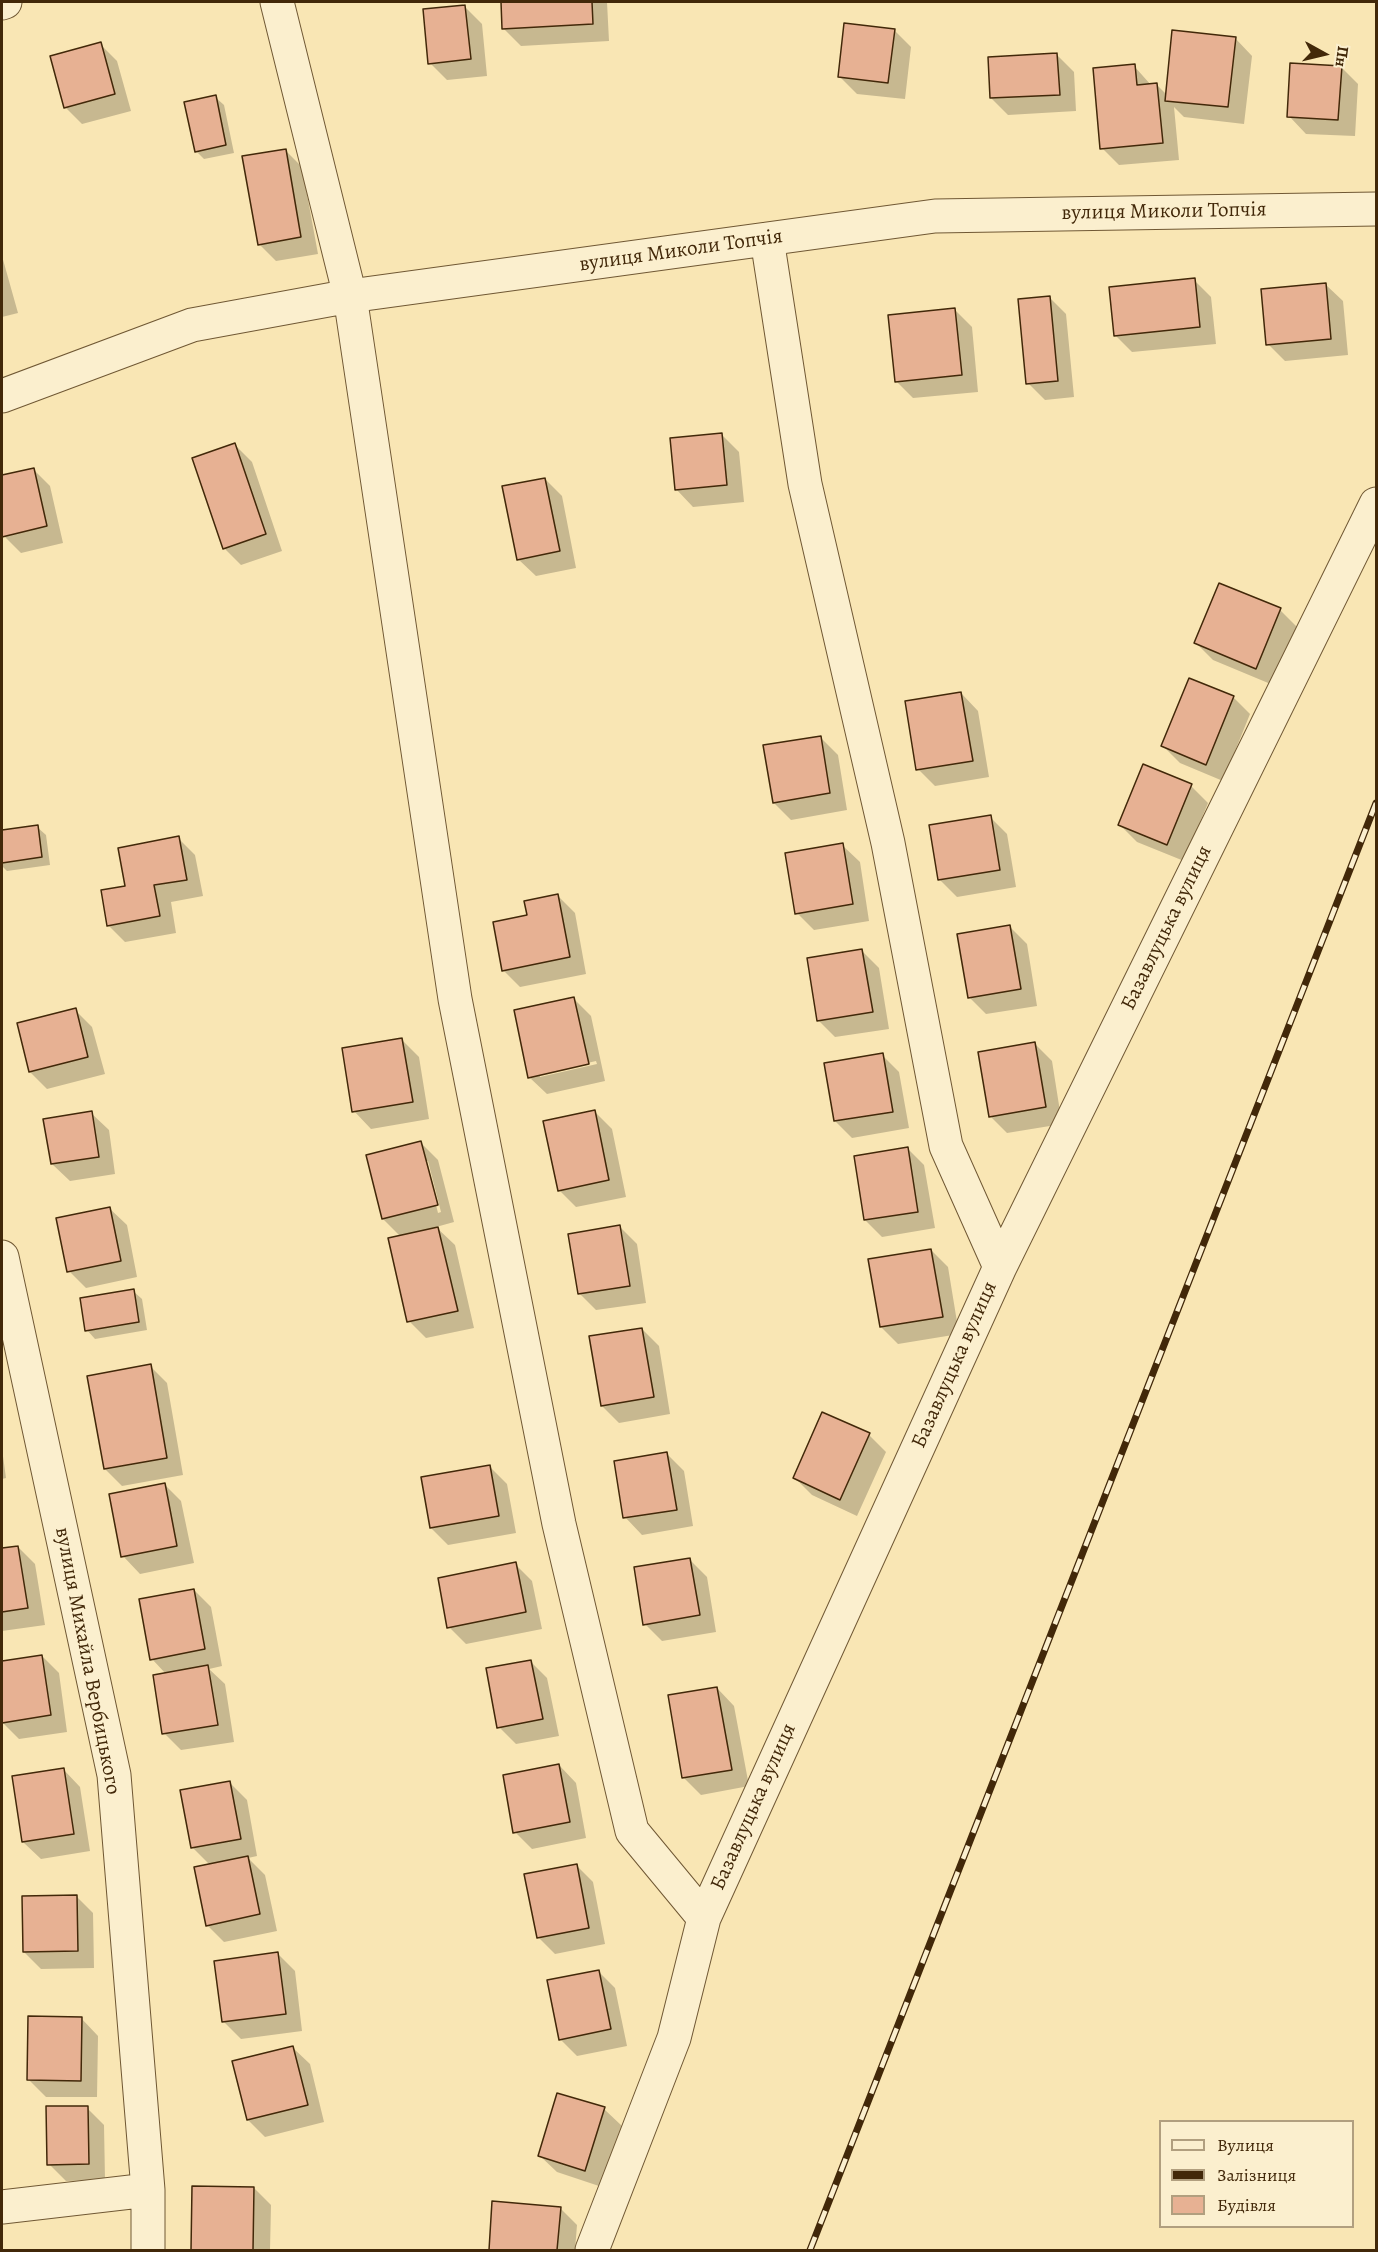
<!DOCTYPE html>
<html>
<head>
<meta charset="utf-8">
<style>
	body { margin:0 }
	#map { position:relative; width:1378px; height:2252px; overflow:hidden; background:#f9e6b4; font-family:Alegreya,serif }
	canvas { display:block }
	.frame { position:absolute; inset:0; border:3px solid #422809; pointer-events:none }
	.legend { position:absolute; left:1159px; top:2120px; width:195px; height:108px; box-sizing:border-box; background:#fbefce; border:2px solid #b19f7f; margin:0; padding:8px 10px; list-style:none; font-size:18px; color:#422809 }
	.legend li { display:flex; align-items:center; gap:12px; height:30px }
	.legend b { width:30px; border:2px solid #b19f7f }
	.north { position:absolute; left:1294px; top:24px; width:60px; height:60px; -webkit-text-stroke:4px #fbefce; paint-order:stroke; rotate:98deg; font-size:16px; font-weight:700; line-height:24px; text-align:center; color:#422809 }
	.north::after { content:''; display:block; margin:auto; width:21px; height:27px; background:#422809; clip-path:polygon(50% 0,100% 100%,50% 72%,0 100%) }
</style>
</head>
<body>
<div id="map">
<canvas width="1378" height="2252"></canvas>
<div class="frame"></div>
<ul class="legend">
<li><b style="height:8px;background:#fbefce"></b>Вулиця</li>
<li><b style="height:8px;background:#422809"></b>Залізниця</li>
<li><b style="height:16px;background:#e7b193"></b>Будівля</li>
</ul>
<div class="north">Пн</div>
</div>
<script>
const g = document.querySelector('canvas').getContext('2d');
g.lineJoin = 'round';
function fillPath(path, color) {
  g.fillStyle = color;
  g.fill(path, 'evenodd');
}
function poly(rows) {
  const path = new Path2D();
  for (const r of rows) {
    path.moveTo(r[0], r[1]);
    for (let i = 2; i < r.length; i += 2) path.lineTo(r[i], r[i + 1]);
  }
  return path;
}
function trace(path, color, width, dash) {
  g.strokeStyle = color;
  g.lineWidth = width;
  g.lineCap = dash ? 'butt' : 'round';
  g.setLineDash(dash || []);
  g.stroke(path);
}
function label(font, color, halo, rows, align = 'center') {
  g.font = font + ' Alegreya,serif';
  g.lineWidth = 4.5;
  g.setLineDash([]);
  g.textBaseline = 'middle';
  g.strokeStyle = halo;
  g.fillStyle = color;
  for (const [text, x, y, turn = 0] of rows) {
    g.save();
    g.translate(x, y);
    g.rotate((+turn || 0) * Math.PI / 180);
    g.textAlign = isNaN(turn) ? turn : align;
    if (halo) g.strokeText(text, 0, 0);
    g.fillText(text, 0, 0);
    g.restore();
  }
}
fillPath(poly([
	[502,2,607,2,609,41,521,46,504,29],
	[465,7,482,24,487,76,447,80,430,63],
	[894,30,911,47,905,99,857,94,840,77],
	[1235,38,1252,56,1244,124,1184,117,1174,107,1179,160,1119,165,1102,148,1134,66,1151,85,1156,84,1167,95],
	[100,44,117,61,131,111,82,124,65,107],
	[1057,55,1074,72,1076,111,1008,115,991,98],
	[1341,67,1358,84,1355,136,1306,134,1289,116],
	[215,97,224,105,234,153,204,159,196,151],
	[285,150,302,167,318,254,276,261,259,244],
	[2,256,18,313,2,317],
	[1194,280,1211,297,1216,344,1132,352,1115,335],
	[1325,284,1343,301,1348,355,1285,361,1268,344],
	[1049,297,1066,314,1074,397,1045,400,1028,383],
	[955,310,972,327,978,392,913,398,896,381],
	[721,434,739,452,744,502,693,507,676,489],
	[235,445,252,462,282,551,241,565,224,548],
	[33,469,50,486,63,543,21,553,4,536,2,477],
	[545,479,562,496,576,568,536,576,518,559],
	[1280,610,1297,627,1273,685,1213,660,1195,642],
	[961,693,978,711,989,777,935,786,918,769],
	[1233,697,1250,714,1223,781,1180,763,1163,746],
	[821,738,838,755,847,810,791,820,774,803],
	[1191,786,1208,803,1184,861,1137,842,1120,825],
	[990,817,1007,834,1016,887,957,897,940,880],
	[37,827,46,835,50,865,7,871,2,866,2,831],
	[178,838,195,855,203,896,171,902,176,933,125,942,108,925,127,887],
	[842,845,860,862,869,921,814,930,797,913],
	[558,896,575,913,586,974,520,987,503,970,529,916],
	[1010,927,1027,944,1037,1006,986,1014,969,997],
	[862,951,879,968,889,1029,835,1037,818,1020],
	[574,999,591,1016,605,1081,547,1094,529,1077],
	[596,1061,597,1064,540,1077,540,1074],
	[75,1010,92,1027,105,1074,47,1089,30,1072],
	[402,1040,419,1057,429,1119,371,1129,354,1111],
	[1034,1043,1052,1061,1062,1124,1007,1133,990,1116],
	[882,1055,899,1072,909,1128,852,1138,835,1121],
	[595,1112,612,1129,626,1197,576,1207,559,1190],
	[91,1113,109,1130,115,1174,70,1181,52,1164],
	[421,1143,438,1160,454,1222,436,1227,455,1245,474,1328,426,1338,409,1321,401,1237,383,1219],
	[425,1161,428,1161,441,1212,438,1213],
	[907,1148,924,1165,935,1228,882,1237,865,1220],
	[109,1208,127,1225,137,1277,86,1288,69,1271],
	[620,1227,637,1244,646,1303,596,1310,579,1293],
	[931,1250,948,1267,959,1334,898,1344,881,1327],
	[133,1291,142,1299,147,1330,95,1339,87,1330],
	[642,1329,659,1346,670,1414,619,1423,602,1406],
	[150,1366,167,1383,183,1475,122,1486,105,1469],
	[869,1435,886,1452,857,1516,812,1495,795,1478],
	[2,1449,6,1478,2,1479],
	[667,1454,684,1471,693,1526,642,1535,625,1517],
	[490,1467,507,1484,516,1533,448,1545,431,1528],
	[164,1484,181,1501,194,1563,140,1574,123,1556],
	[18,1547,35,1564,45,1625,2,1631,2,1550],
	[690,1560,707,1577,716,1632,662,1641,645,1624],
	[515,1564,532,1581,542,1629,466,1644,449,1627],
	[194,1590,211,1607,222,1666,209,1669,225,1684,234,1742,181,1750,164,1733,166,1674,152,1659],
	[42,1656,59,1673,67,1732,19,1739,2,1722,2,1663],
	[530,1661,547,1678,559,1736,516,1744,499,1727],
	[717,1688,734,1706,749,1786,701,1795,684,1778],
	[559,1765,576,1783,586,1838,532,1849,515,1832],
	[63,1769,80,1787,90,1851,41,1859,23,1842],
	[230,1783,247,1800,257,1856,248,1858,265,1875,277,1931,224,1942,207,1925,210,1865,192,1847],
	[576,1865,593,1882,605,1944,555,1954,538,1937],
	[76,1896,93,1913,94,1968,41,1969,24,1952],
	[278,1954,295,1971,302,2031,241,2039,224,2022],
	[598,1971,615,1988,627,2046,577,2056,560,2039],
	[81,2018,98,2036,97,2097,46,2097,28,2079],
	[292,2047,310,2064,324,2122,265,2137,248,2120],
	[558,2095,604,2109,622,2126,602,2187,557,2172,539,2155],
	[87,2108,104,2125,105,2180,66,2181,49,2164],
	[194,2187,254,2188,271,2205,270,2250,193,2250],
	[494,2203,560,2208,577,2225,575,2250,490,2250]
]), '#0003');
const building = poly([
	[501,2,592,2,593,24,502,29,501,2],
	[465,5,471,59,428,64,423,9,465,5],
	[844,23,895,29,888,83,838,77,844,23],
	[1172,30,1236,37,1228,107,1165,101,1172,30],
	[101,42,115,94,64,108,50,56,101,42],
	[1057,53,1060,95,990,98,988,57,1057,53],
	[1290,63,1342,66,1338,120,1287,117,1290,63],
	[1135,64,1137,85,1157,83,1163,143,1100,149,1093,68,1135,64],
	[216,95,226,145,195,152,184,102,216,95],
	[286,149,301,237,258,245,242,156,286,149],
	[1195,278,1200,327,1114,336,1109,287,1195,278],
	[1326,283,1331,339,1266,345,1261,289,1326,283],
	[1050,296,1058,381,1026,384,1018,299,1050,296],
	[955,308,962,375,895,382,888,315,955,308],
	[722,433,727,485,675,490,670,438,722,433],
	[235,443,266,534,223,549,192,458,235,443],
	[34,468,47,526,2,537,2,475,34,468],
	[545,478,560,551,517,560,502,486,545,478],
	[1219,583,1281,608,1256,669,1194,643,1219,583],
	[1189,678,1234,696,1206,765,1161,746,1189,678],
	[961,692,973,761,916,770,905,701,961,692],
	[821,736,830,793,773,803,763,745,821,736],
	[1143,764,1192,784,1167,845,1118,825,1143,764],
	[991,815,1000,870,938,880,929,825,991,815],
	[38,825,42,857,2,863,2,830,38,825],
	[179,836,187,880,154,885,160,916,107,926,101,890,125,886,118,848,179,836],
	[843,843,853,904,795,914,785,853,843,843],
	[558,894,570,957,502,971,493,922,527,915,524,901,558,894],
	[1010,925,1021,989,968,998,957,934,1010,925],
	[862,949,873,1012,817,1021,807,958,862,949],
	[574,997,589,1064,528,1078,514,1010,574,997],
	[76,1008,88,1057,29,1072,17,1023,76,1008],
	[402,1038,413,1102,352,1112,342,1048,402,1038],
	[1035,1042,1046,1107,989,1117,978,1052,1035,1042],
	[883,1053,893,1112,834,1121,824,1063,883,1053],
	[595,1110,609,1180,558,1191,543,1121,595,1110],
	[92,1111,99,1157,51,1164,43,1119,92,1111],
	[421,1141,438,1205,382,1219,366,1155,421,1141],
	[908,1147,918,1212,864,1220,854,1156,908,1147],
	[110,1207,121,1261,67,1272,56,1218,110,1207],
	[620,1225,630,1286,578,1294,568,1234,620,1225],
	[438,1227,458,1311,407,1322,388,1238,438,1227],
	[931,1249,943,1317,880,1327,868,1259,931,1249],
	[134,1289,139,1322,85,1331,80,1298,134,1289],
	[642,1328,654,1397,601,1406,589,1336,642,1328],
	[151,1364,167,1458,104,1469,87,1376,151,1364],
	[822,1412,870,1433,840,1500,793,1478,822,1412],
	[667,1452,677,1510,623,1518,614,1461,667,1452],
	[490,1465,499,1516,430,1528,421,1477,490,1465],
	[165,1483,177,1546,121,1557,109,1494,165,1483],
	[18,1546,28,1608,2,1612,2,1548,18,1546],
	[690,1558,700,1615,643,1625,634,1567,690,1558],
	[516,1562,526,1612,447,1628,438,1578,516,1562],
	[194,1589,205,1649,150,1660,139,1599,194,1589],
	[42,1655,51,1715,2,1723,2,1661,42,1655],
	[531,1660,543,1719,497,1728,486,1668,531,1660],
	[208,1665,218,1725,162,1734,153,1675,208,1665],
	[717,1687,732,1770,682,1778,668,1695,717,1687],
	[559,1764,570,1822,513,1833,503,1775,559,1764],
	[64,1768,74,1834,22,1842,12,1776,64,1768],
	[230,1781,241,1839,191,1848,180,1790,230,1781],
	[248,1856,260,1914,206,1926,194,1867,248,1856],
	[577,1864,589,1928,537,1938,524,1874,577,1864],
	[77,1895,78,1951,23,1952,22,1896,77,1895],
	[278,1952,286,2014,222,2022,214,1961,278,1952],
	[599,1970,611,2029,559,2040,547,1980,599,1970],
	[28,2016,82,2017,81,2081,27,2080,28,2016],
	[293,2046,308,2105,247,2120,232,2061,293,2046],
	[557,2093,605,2107,585,2171,538,2156,557,2093],
	[46,2106,88,2106,89,2164,47,2165,46,2106],
	[192,2186,254,2187,253,2250,191,2250,192,2186],
	[492,2201,561,2207,557,2250,489,2250,492,2201]
]);
fillPath(building, '#e7b193');
trace(building, '#422809', 1.5);
const street = poly([
	[277,2,350,296,455,999,559,1524,632,1831,704,1918],
	[2,3,5,2],
	[767,239,805,484,888,843,946,1146,1000,1267],
	[2,396,192,325,350,296,935,216,1376,209],
	[2,1257,114,1775,148,2190,148,2250],
	[2,2207,148,2190],
	[592,2250,674,2038,704,1918,1000,1267,1376,504]
]);
trace(street, '#705834', 35);
trace(street, '#fbefce', 33);
const rail = poly([
	[810,2250,1376,803]
]);
trace(rail, '#422809', 7);
trace(rail, '#fbefce', 4.5, [14]);
label('21px', '#422809', '#fbefce', [
	["вулиця Миколи Топчія",1164,212,-1],
	["вулиця Миколи Топчія",681,251,-8],
	["Базавлуцька вулиця",1167,928,-64],
	["Базавлуцька вулиця",955,1365,-66],
	["вулиця Михайла Вербицького",87,1661,79],
	["Базавлуцька вулиця",754,1807,-66]
]);
</script>
</body>
</html>
